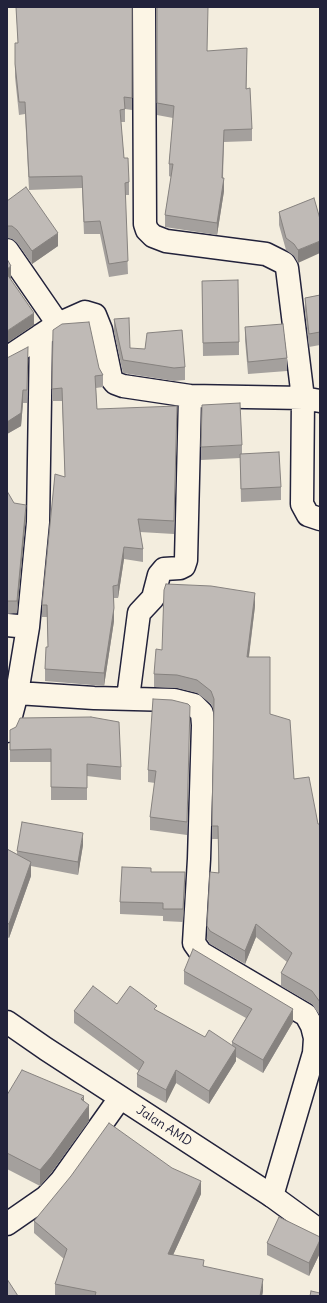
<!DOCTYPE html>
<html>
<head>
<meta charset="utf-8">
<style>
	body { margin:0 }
	#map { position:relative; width:327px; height:1303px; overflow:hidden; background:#f3edde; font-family:Delius,sans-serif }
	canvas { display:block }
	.frame { position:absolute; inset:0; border:8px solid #22223b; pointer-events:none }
</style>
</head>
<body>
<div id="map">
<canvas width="327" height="1303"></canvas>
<div class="frame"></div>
</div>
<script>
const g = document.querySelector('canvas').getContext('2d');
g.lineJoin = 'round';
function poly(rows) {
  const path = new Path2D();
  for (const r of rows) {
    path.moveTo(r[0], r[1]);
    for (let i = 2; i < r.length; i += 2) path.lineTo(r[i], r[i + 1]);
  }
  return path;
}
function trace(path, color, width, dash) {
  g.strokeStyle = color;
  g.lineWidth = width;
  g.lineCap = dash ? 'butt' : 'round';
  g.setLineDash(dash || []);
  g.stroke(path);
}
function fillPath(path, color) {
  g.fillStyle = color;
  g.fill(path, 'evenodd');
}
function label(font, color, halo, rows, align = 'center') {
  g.font = font + ' Delius,sans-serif';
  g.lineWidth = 3.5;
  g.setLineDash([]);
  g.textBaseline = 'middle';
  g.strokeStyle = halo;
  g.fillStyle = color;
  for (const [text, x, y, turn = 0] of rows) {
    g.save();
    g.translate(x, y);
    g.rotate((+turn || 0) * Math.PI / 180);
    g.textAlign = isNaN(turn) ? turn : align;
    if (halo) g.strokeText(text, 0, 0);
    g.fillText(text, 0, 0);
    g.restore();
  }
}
const street = poly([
	[7,250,58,324,7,358],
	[58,324,85,312,95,315,101,330,111,378,115,383,123,386,190,396,303,398,287,268,284,263,266,254,166,241,153,236,147,230,145,224,144,7],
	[320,401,303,398,302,504,308,515,320,519],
	[7,625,28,627],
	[17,693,94,698,174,700,194,705,202,713,203,725,199,859,194,943,201,953,306,1015,312,1026,315,1038,314,1053,272,1196],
	[128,698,139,613,153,598,159,575,164,569,180,568,184,566,186,560,190,396],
	[7,731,17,693,28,627,38,522,41,335],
	[7,1224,46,1197,61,1181,120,1098]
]);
const secondary = poly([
	[7,1022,46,1049,272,1196,320,1231]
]);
trace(street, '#22223b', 25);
trace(secondary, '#22223b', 25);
trace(street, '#fcf5e5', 22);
trace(secondary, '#fcf5e5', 22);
fillPath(poly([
	[16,7,132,7,132,110,125,109,125,122,121,122,124,158,129,182,129,195,125,195,128,274,109,277,100,234,84,234,82,188,29,190,25,114,19,115,15,77,15,43,18,43],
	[156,7,208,51,247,60,246,89,252,129,252,141,224,142,223,178,224,191,217,235,165,227,165,215,171,177,169,176,169,164,173,118,157,115],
	[314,198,298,263,294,256,286,250,279,225,279,212],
	[7,201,58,246,32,264,17,243,12,239,7,238],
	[202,281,239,342,239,355,203,356],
	[320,295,320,345,309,347,305,310,305,298],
	[114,319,130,348,185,367,185,380,174,381,123,373,114,332],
	[245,327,287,358,287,371,248,374,245,340],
	[53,330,99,368,103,375,103,387,96,388,97,409,177,418,174,534,140,532,143,549,143,562,124,559,118,598,114,598,114,621,104,686,45,681,45,669,48,647,47,617,42,617,42,605,65,476,62,401,52,401],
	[28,347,27,403,23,403,21,426,7,434],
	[242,445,242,454,281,487,281,500,241,502,240,458,201,460,201,447],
	[7,491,14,503,26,517,17,613,7,614],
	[255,606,249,657,294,779,318,824,320,824,320,1016,312,1004,281,986,281,973,287,962,256,937,245,964,210,944,207,939,207,926,218,873,218,839,212,839,214,711,211,704,197,693,177,688,154,687,154,674,162,650],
	[188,704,187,835,150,830,150,817,155,783,148,782,148,770],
	[10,730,121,767,121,780,87,776,87,800,51,800,51,762,10,762],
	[83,845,78,875,31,866,31,876,9,938,7,937,7,849,17,854,17,851],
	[151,872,185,885,183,922,163,921,163,916,120,914,120,902],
	[184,971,293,1022,263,1073,236,1057,236,1061,209,1104,176,1083,166,1103,137,1087,137,1074,139,1071,74,1023,74,1011,117,1004,157,1011,205,1037,232,1046,232,1042,246,1018,184,984],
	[7,1095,84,1101,89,1121,51,1173,40,1186,7,1169],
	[201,1194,173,1255,204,1266,263,1291,262,1296,55,1296,55,1284,64,1259,34,1233,34,1221],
	[320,1237,320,1253,309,1276,267,1255,267,1243]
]), '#a4a09d');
fillPath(poly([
	[247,48,247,60,246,101,246,89],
	[224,130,222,187,224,178,224,191,217,235,217,223],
	[58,233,58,246,32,264,32,251],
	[320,241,320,253,298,263,298,250],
	[11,266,11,278,7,282,7,269],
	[34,313,34,325,7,343,7,331],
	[23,390,23,403,21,426,7,434,7,422],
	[26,505,26,517,17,613,17,601],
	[124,547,124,559,118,598,118,585],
	[255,593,255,606,247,670,247,657],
	[114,608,114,621,104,686,104,673],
	[83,833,83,845,78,875,78,862],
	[31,862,31,876,9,938,9,924],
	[185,872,185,885,183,922,183,909],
	[256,924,256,937,245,964,245,951],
	[293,1009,293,1022,263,1073,263,1060],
	[236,1048,236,1061,209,1104,209,1091],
	[176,1070,176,1083,166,1103,166,1090],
	[84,1096,84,1112,89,1105,89,1121,51,1173,40,1186,40,1170],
	[201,1181,201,1194,168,1266,168,1254],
	[320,1240,320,1253,309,1276,309,1263],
	[263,1279,263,1291,262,1296,260,1296]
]), '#86827f');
const building = poly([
	[16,7,132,7,132,98,124,97,125,109,120,110,124,158,128,158,129,182,125,183,128,261,109,264,100,221,84,222,82,176,29,177,25,102,19,102,15,64,15,43,18,43,16,7],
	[157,7,208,7,207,51,247,48,246,89,250,88,252,129,224,130,222,178,224,178,217,223,165,215,173,164,169,164,174,106,157,103,157,7],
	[26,187,58,233,32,251,17,230,12,226,7,226,7,201,26,187],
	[314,198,320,219,320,241,298,250,294,244,286,238,279,212,314,198],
	[7,259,11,266,7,269,7,259],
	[7,274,34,313,7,331,7,274],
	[238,280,239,342,203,343,202,281,238,280],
	[320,295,320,332,309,334,305,298,320,295],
	[129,318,130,348,145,349,147,333,182,330,185,367,174,368,123,360,114,319,129,318],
	[89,322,99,368,103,375,95,376,97,409,177,406,174,521,138,519,143,549,124,547,118,585,113,586,114,608,104,673,45,669,46,647,48,647,47,605,42,605,55,474,65,477,62,388,52,389,53,330,62,324,89,322],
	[283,324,287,358,248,362,245,327,283,324],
	[28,347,27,390,23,390,21,413,7,422,7,358,28,347],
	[240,403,242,445,201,447,202,405,240,403],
	[279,452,281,487,241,489,240,454,279,452],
	[7,491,14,503,26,505,17,601,7,601,7,491],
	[166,584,211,586,255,593,247,657,270,657,270,714,290,720,294,779,309,777,318,824,320,824,320,1002,312,991,281,973,292,953,256,924,245,951,210,931,207,926,210,872,219,873,218,826,212,826,214,699,211,691,197,680,177,675,154,674,156,649,162,650,164,590,166,584],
	[153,699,172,700,188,704,190,706,187,822,150,817,156,771,148,770,153,699],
	[91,717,119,722,121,767,87,764,87,788,51,787,51,749,10,750,10,730,16,727,20,718,91,717],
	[22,822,83,833,78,862,17,851,22,822],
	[7,849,31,862,9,924,7,923,7,849],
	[122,867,151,868,151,872,185,872,183,909,163,909,163,903,120,902,122,867],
	[193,949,293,1009,263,1060,232,1042,252,1009,184,971,193,949],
	[93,986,117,1004,130,986,157,1006,154,1009,205,1037,209,1030,236,1048,209,1091,176,1070,166,1090,137,1074,144,1062,74,1011,93,986],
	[22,1070,84,1096,81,1099,89,1105,51,1157,40,1170,7,1153,7,1095,22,1070],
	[109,1123,172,1168,201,1181,168,1254,204,1260,203,1266,263,1279,260,1296,95,1296,96,1292,55,1284,67,1249,34,1221,71,1176,109,1123],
	[279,1217,320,1237,320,1240,309,1263,267,1243,279,1217],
	[7,1279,18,1296,7,1296,7,1279],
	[311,1291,320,1293,320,1296,310,1296,311,1291]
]);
fillPath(building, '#bfbab6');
trace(building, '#86827f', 1);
label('13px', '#22223b', '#fcf5e5', [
	["Jalan AMD",164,1126,33]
]);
</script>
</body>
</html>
